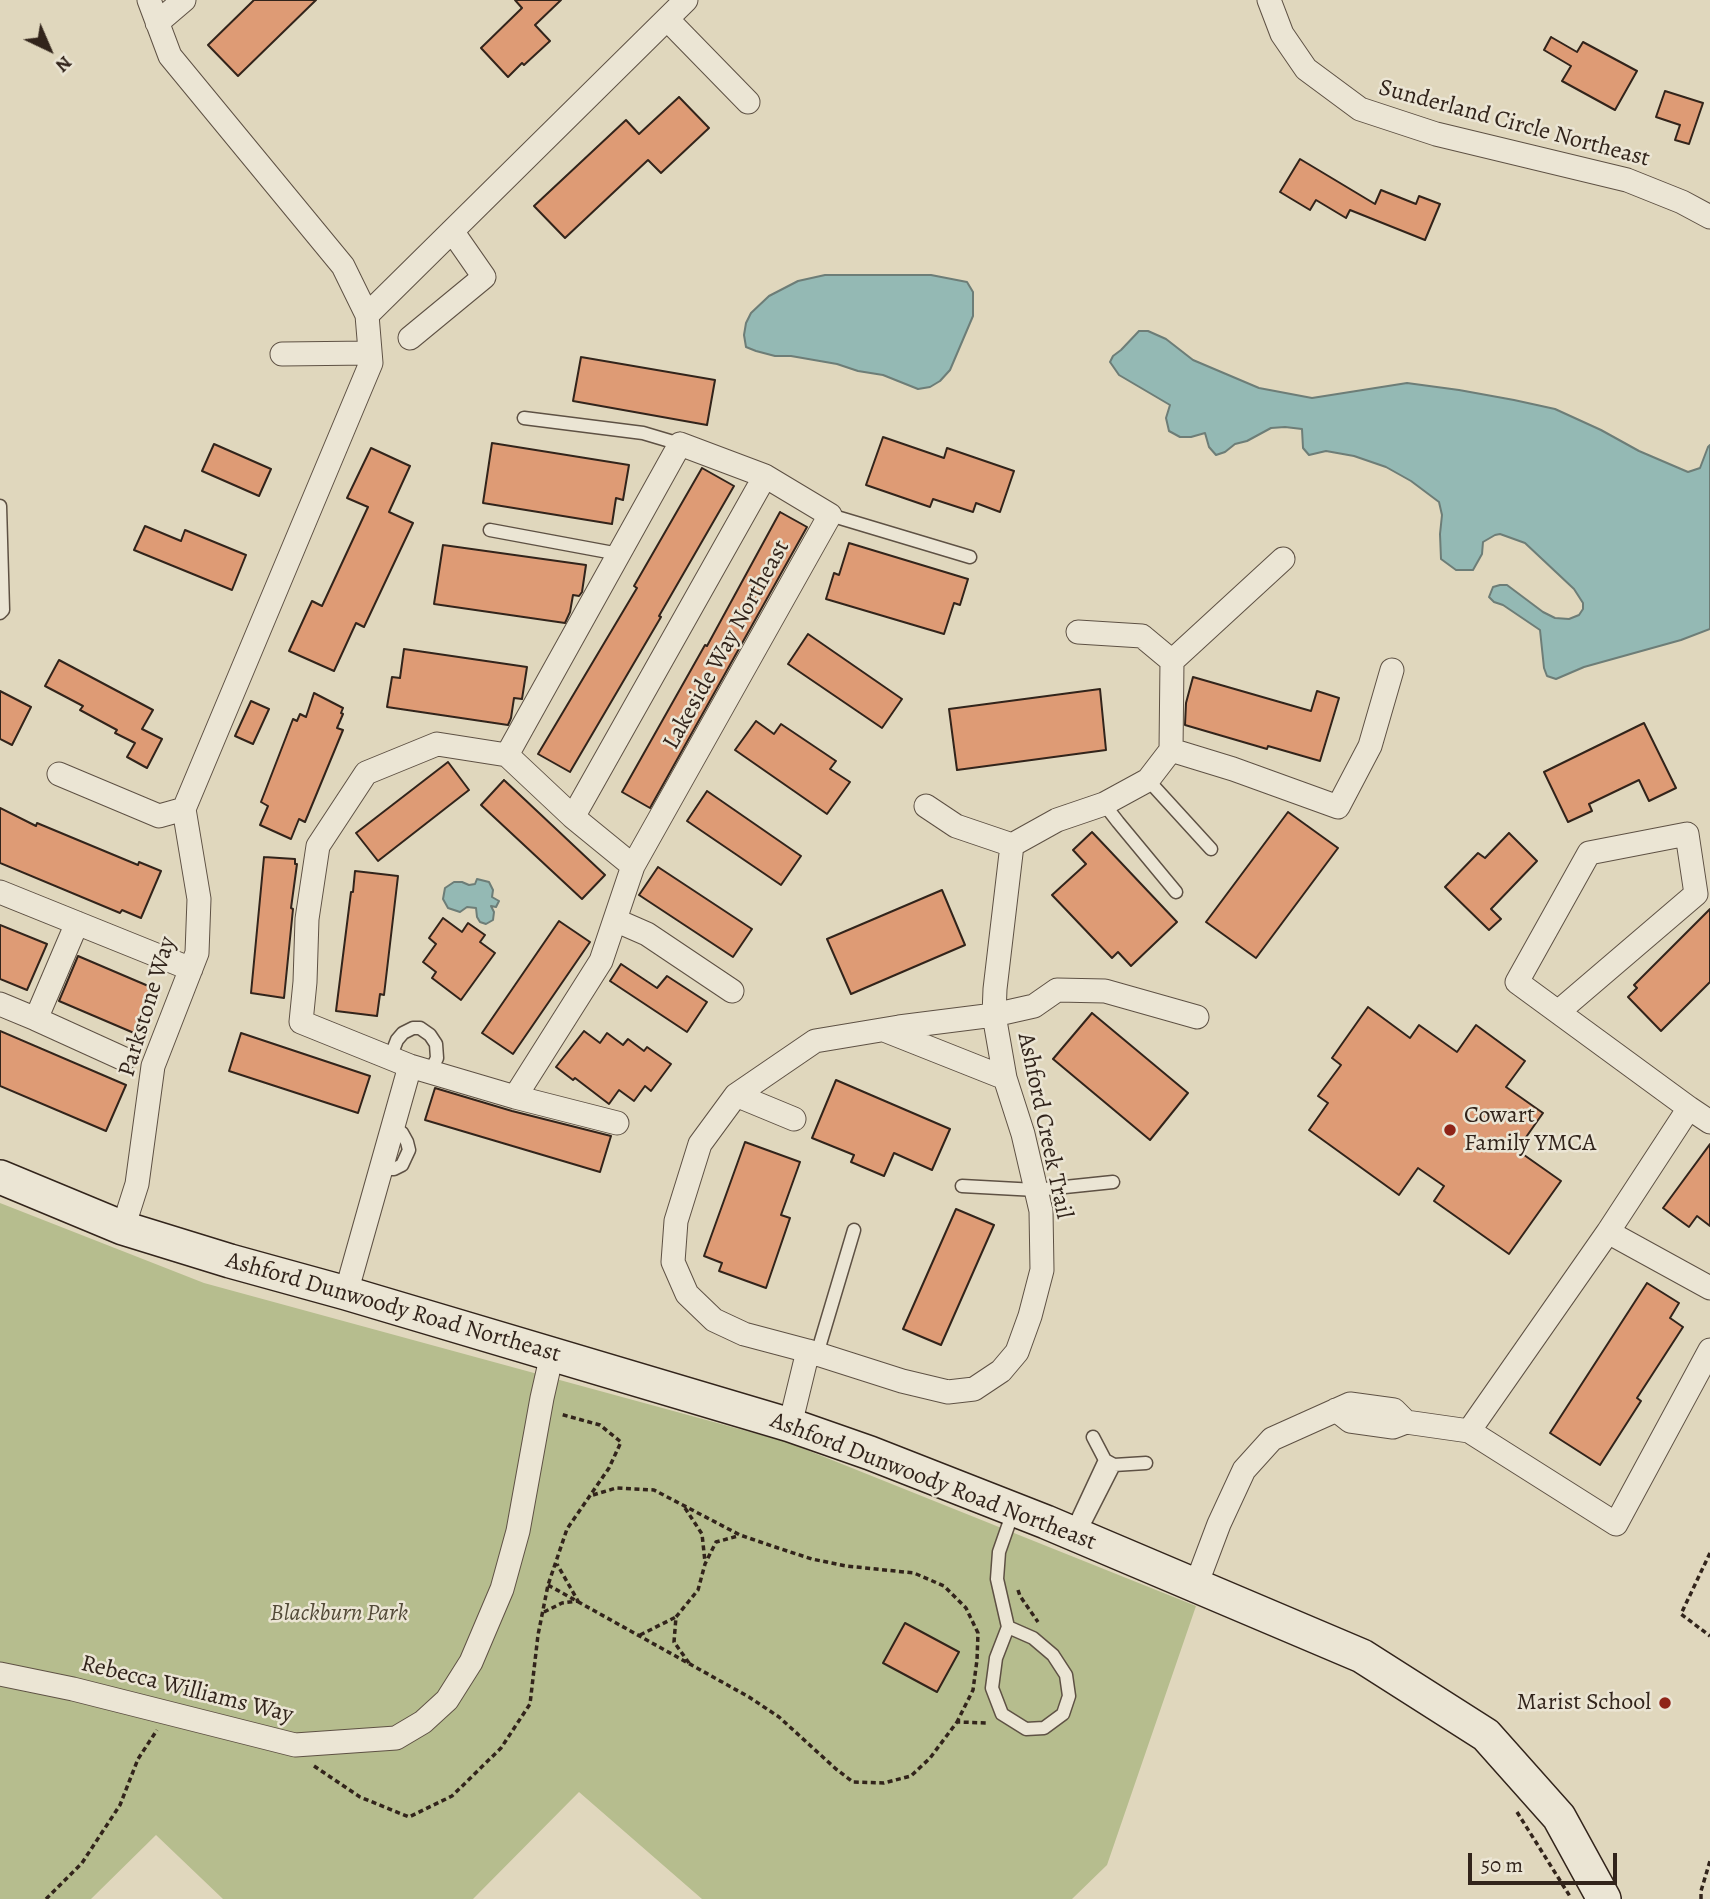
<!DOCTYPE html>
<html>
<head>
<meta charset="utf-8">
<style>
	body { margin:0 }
	#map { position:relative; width:1710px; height:1899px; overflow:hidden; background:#e0d7bd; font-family:Alegreya,serif }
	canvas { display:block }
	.north { position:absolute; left:14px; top:14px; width:70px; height:70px; -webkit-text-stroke:5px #ebe5d4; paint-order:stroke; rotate:136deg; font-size:19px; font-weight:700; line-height:28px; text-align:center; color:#32241b }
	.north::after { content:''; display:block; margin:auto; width:24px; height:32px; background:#32241b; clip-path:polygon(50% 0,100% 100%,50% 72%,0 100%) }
	.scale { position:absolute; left:1468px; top:1853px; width:149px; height:32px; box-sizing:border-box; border:4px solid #32241b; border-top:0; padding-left:9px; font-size:21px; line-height:24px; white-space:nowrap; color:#32241b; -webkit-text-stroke:5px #ebe5d4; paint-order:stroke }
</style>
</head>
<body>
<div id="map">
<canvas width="1710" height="1899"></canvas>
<div class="north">N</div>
<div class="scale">50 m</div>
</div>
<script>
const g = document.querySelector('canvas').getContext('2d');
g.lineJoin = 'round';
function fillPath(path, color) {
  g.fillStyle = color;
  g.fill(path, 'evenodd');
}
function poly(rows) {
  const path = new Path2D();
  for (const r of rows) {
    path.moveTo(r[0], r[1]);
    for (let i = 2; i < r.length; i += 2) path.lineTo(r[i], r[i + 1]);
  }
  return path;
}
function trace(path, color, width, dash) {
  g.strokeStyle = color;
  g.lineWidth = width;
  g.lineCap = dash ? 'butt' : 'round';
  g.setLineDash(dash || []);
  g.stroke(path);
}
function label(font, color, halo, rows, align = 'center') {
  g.font = font + ' Alegreya,serif';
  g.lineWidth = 5;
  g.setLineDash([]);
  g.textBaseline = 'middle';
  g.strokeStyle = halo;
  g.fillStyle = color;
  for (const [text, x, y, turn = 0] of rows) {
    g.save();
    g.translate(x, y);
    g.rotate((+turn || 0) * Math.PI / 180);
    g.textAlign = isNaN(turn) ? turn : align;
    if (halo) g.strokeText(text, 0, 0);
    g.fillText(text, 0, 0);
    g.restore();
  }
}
fillPath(poly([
	[0,1203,204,1283,787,1442,1196,1606,1107,1865,1072,1899,702,1899,579,1792,473,1899,223,1899,156,1835,91,1899,0,1899]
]), '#b6bd8e');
const water = poly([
	[825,275,931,275,967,282,973,292,973,316,950,370,940,381,930,387,918,389,883,375,858,371,837,364,791,356,775,356,756,351,746,347,744,335,746,323,751,313,769,296,798,281,825,275],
	[1139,331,1148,331,1166,339,1193,360,1259,388,1312,398,1407,383,1459,390,1514,400,1555,409,1601,430,1639,451,1688,472,1700,468,1708,447,1710,445,1710,629,1681,640,1584,667,1556,679,1547,676,1544,668,1540,630,1503,605,1494,602,1489,597,1493,587,1500,585,1507,585,1543,612,1555,618,1569,619,1579,615,1583,609,1583,603,1574,589,1525,543,1500,534,1495,535,1483,542,1482,554,1473,570,1456,570,1441,559,1440,534,1442,515,1439,502,1411,481,1386,467,1354,456,1326,451,1309,455,1303,448,1302,429,1285,427,1271,428,1247,441,1235,444,1225,452,1216,455,1209,447,1205,433,1191,437,1180,437,1169,431,1166,418,1170,405,1119,375,1110,362,1113,356,1121,350,1139,331],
	[477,879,489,882,493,890,492,897,499,901,496,907,491,906,494,912,493,920,486,924,480,922,477,917,476,908,467,907,460,912,448,908,443,899,445,888,454,882,462,882,469,885,475,884,477,879]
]);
fillPath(water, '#94b9b4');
trace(water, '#6d7d77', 2);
const building = poly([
	[254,0,316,0,238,76,208,45,254,0],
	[515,0,561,0,535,25,550,41,524,65,522,63,508,77,481,48,522,8,515,0],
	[1551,37,1577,52,1583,42,1637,71,1615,110,1562,81,1571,66,1544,50,1551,37],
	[1665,91,1703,103,1689,144,1675,140,1680,125,1656,117,1665,91],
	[679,97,709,128,661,173,648,160,565,238,534,206,626,120,639,134,679,97],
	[1300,159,1375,204,1381,190,1416,204,1419,196,1440,204,1425,240,1350,210,1346,218,1316,200,1310,210,1280,192,1300,159],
	[581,357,715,380,707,425,573,401,581,357],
	[883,437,944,458,947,448,1014,471,1000,512,976,503,973,512,933,499,930,507,866,485,883,437],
	[492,443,629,465,623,500,616,498,612,524,483,503,492,443],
	[214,444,271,469,259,496,202,471,214,444],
	[371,448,410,466,389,512,413,523,364,627,356,623,334,671,289,651,312,601,322,606,368,507,347,498,371,448],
	[702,468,734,486,659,616,661,617,570,772,538,754,637,588,634,586,702,468],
	[780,512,807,527,650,808,622,792,705,645,707,646,780,512],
	[145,526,181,541,185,530,246,555,232,590,134,550,145,526],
	[849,543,968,579,960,605,954,603,944,634,826,599,834,573,839,575,849,543],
	[443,545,586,565,582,592,579,596,573,595,570,612,565,623,434,604,443,545],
	[808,634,902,699,882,728,788,664,808,634],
	[404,649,527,667,522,699,514,698,511,718,508,725,387,707,392,677,400,678,404,649],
	[59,660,153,710,142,729,162,739,147,768,127,757,135,743,115,733,117,730,80,710,83,706,45,686,59,660],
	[1193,677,1311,711,1317,691,1339,698,1320,761,1268,746,1267,749,1185,725,1186,703,1193,677],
	[1100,689,1106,750,957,770,949,709,1100,689],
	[0,691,31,707,12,745,0,739,0,691],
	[314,693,343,708,341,713,343,714,337,728,343,730,305,822,299,819,291,839,260,825,268,806,261,802,293,719,297,721,300,714,306,717,314,693],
	[251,701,269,709,253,744,235,736,251,701],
	[756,721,774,734,781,724,836,761,830,769,850,782,827,814,735,750,756,721],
	[1644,723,1676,788,1649,801,1639,780,1589,804,1592,811,1568,822,1544,772,1644,723],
	[448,762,469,790,378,861,356,833,448,762],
	[504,780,605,875,582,899,481,805,504,780],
	[707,791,801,856,781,885,687,821,707,791],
	[0,808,36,826,37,823,138,865,139,862,161,871,141,918,122,910,120,913,0,863,0,808],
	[1288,812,1338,848,1256,958,1206,922,1288,812],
	[1092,832,1177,922,1131,966,1118,952,1112,958,1052,895,1086,864,1073,850,1092,832],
	[1509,833,1537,861,1491,909,1501,919,1489,930,1445,887,1478,853,1485,858,1509,833],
	[264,857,295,859,295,864,297,864,291,908,293,909,284,998,251,993,264,857],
	[658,867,752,929,733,957,639,895,658,867],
	[355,871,398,876,384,995,380,994,377,1016,336,1011,351,892,353,892,355,871],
	[942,890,965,945,851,994,827,939,942,890],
	[1710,909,1710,982,1661,1031,1628,997,1637,988,1634,985,1710,909],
	[443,918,462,932,468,923,485,935,480,942,495,953,461,1000,432,978,436,972,423,962,436,944,429,938,443,918],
	[559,921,590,942,513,1054,482,1033,559,921],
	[0,925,47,944,27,990,0,979,0,925],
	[78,956,153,988,134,1033,59,1001,78,956],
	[621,964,657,988,667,976,707,1002,687,1032,610,981,621,964],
	[1368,1007,1410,1038,1419,1025,1457,1052,1476,1025,1525,1061,1506,1087,1543,1113,1517,1150,1561,1181,1509,1254,1434,1201,1444,1186,1418,1168,1399,1195,1309,1130,1328,1103,1318,1096,1341,1065,1332,1058,1368,1007],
	[1092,1013,1188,1093,1150,1140,1053,1059,1092,1013],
	[0,1031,126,1085,106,1131,0,1086,0,1031],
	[584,1031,600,1043,607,1033,623,1045,628,1039,644,1051,647,1047,671,1064,651,1091,645,1086,634,1101,619,1090,609,1104,575,1078,573,1080,556,1067,584,1031],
	[241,1033,370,1076,358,1113,229,1071,241,1033],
	[836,1080,950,1129,932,1170,894,1153,884,1176,851,1162,854,1155,812,1138,836,1080],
	[435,1088,512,1111,611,1136,600,1172,425,1120,435,1088],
	[745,1142,800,1162,781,1215,790,1218,766,1288,719,1271,722,1263,704,1256,745,1142],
	[1710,1144,1710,1226,1697,1216,1689,1227,1663,1208,1710,1144],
	[956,1209,994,1225,941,1345,903,1329,956,1209],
	[1647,1283,1679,1303,1670,1318,1683,1327,1637,1398,1641,1401,1600,1465,1550,1433,1647,1283],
	[905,1623,959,1652,937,1692,883,1663,905,1623]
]);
fillPath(building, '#de9b75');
trace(building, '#32241b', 2);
const lane = poly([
	[524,418,643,433,680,444],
	[0,506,3,610,0,613],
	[830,515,970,557],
	[490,530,619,554],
	[1148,780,1211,849],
	[1104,804,1118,822,1176,892],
	[390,1058,397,1040,403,1033,413,1028,420,1028,430,1035,436,1044,437,1058,430,1072],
	[381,1169,394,1169,402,1165,409,1150,407,1142,402,1133,393,1126],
	[962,1186,1036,1190,1113,1182],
	[817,1354,854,1230],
	[1093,1437,1105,1460,1114,1465,1146,1463],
	[1084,1524,1114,1465],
	[1071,1533,1105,1460],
	[1008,1627,1033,1638,1053,1655,1066,1675,1069,1696,1063,1714,1044,1728,1026,1729,1002,1714,992,1688,996,1658,1008,1627,997,1579,999,1552,1014,1509]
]);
const street = poly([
	[1269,0,1282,34,1306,69,1360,109,1436,134,1627,180,1682,202,1710,217],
	[667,19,748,102],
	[157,23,184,0],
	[367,315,686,0],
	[410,338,484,277,452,231],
	[282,354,370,353],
	[680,444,765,476,830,515,633,866,601,961,515,1097,410,1066,301,1022,305,982,307,919,318,846,366,773,437,744,507,755,680,444],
	[1172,661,1283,559],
	[1171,750,1233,769,1338,807,1370,746,1392,670],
	[507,755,573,817,765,476],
	[59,774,159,816,184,809],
	[926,806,956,826,1012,845,1057,820,1104,804,1148,780,1171,750,1172,661,1142,636,1078,632],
	[573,817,633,866],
	[1012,845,995,989,994,1015,1034,1006,1057,990,1105,991,1197,1017],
	[0,892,191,969],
	[615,920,647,934,732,991],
	[0,1004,36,1019,77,923],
	[1558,1012,1696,894,1687,834,1589,853,1517,982,1689,1108],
	[994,1015,1005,1078,1023,1134,1041,1211,1042,1270,1030,1316,1017,1352,1001,1371,974,1389,948,1392,902,1381,808,1351,744,1334,714,1320,687,1294,673,1262,676,1221,700,1144,736,1095,815,1041,899,1027,994,1015],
	[36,1019,124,1059],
	[884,1030,1005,1078],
	[736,1095,794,1119],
	[515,1097,617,1123],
	[123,1228,137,1184,153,1066,197,953,199,899,184,809,371,363,367,315,343,266,170,56,149,0],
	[1608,1232,1689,1108,1710,1122],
	[346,1293,410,1066],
	[1336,1410,1350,1421,1393,1427,1406,1422,1469,1431,1616,1524,1710,1350],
	[790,1425,808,1351],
	[1469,1431,1608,1232,1710,1288],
	[1196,1585,1219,1524,1244,1470,1272,1439,1350,1404,1394,1410,1406,1422],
	[0,1674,73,1689,295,1745,396,1738,423,1722,447,1700,471,1662,502,1589,518,1531,542,1398,552,1354]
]);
const secondary = poly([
	[0,1177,123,1228,230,1261,346,1293,790,1425,870,1453,1046,1522,1362,1656,1486,1735,1559,1817,1604,1899]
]);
trace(lane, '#5e5144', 15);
trace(street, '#5e5144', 25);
trace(secondary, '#32241b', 36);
trace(poly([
	[593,1495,616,1488,654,1490,740,1535,778,1548,812,1559,846,1566,914,1573,944,1586,966,1608,978,1633,977,1660,973,1690,957,1722],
	[685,1508,702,1534,705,1562],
	[1710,1553,1681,1614,1710,1636],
	[548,1585,749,1697,779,1717,836,1769,853,1782,884,1783,911,1776,930,1758,957,1722,989,1723],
	[1018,1590,1020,1596,1038,1622],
	[544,1612,562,1603,578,1601,557,1564],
	[640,1635,676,1617],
	[689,1663,674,1642,676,1617,698,1590,705,1564,716,1542,738,1536],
	[314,1766,360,1797,409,1817,452,1796,501,1748,530,1704,538,1635,548,1585,567,1529,609,1468,621,1442,600,1425,560,1414],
	[1517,1812,1571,1898],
	[46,1899,82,1863,120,1805,138,1759,157,1730],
	[1701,1899,1701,1891,1710,1861]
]), '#32241b', 3.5, [5, 3.5]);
trace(lane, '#ebe5d4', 12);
trace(street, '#ebe5d4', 23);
trace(secondary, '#ebe5d4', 33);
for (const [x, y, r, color] of [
	[1450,1130,7,"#8f2418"],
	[1665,1703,7,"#8f2418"]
]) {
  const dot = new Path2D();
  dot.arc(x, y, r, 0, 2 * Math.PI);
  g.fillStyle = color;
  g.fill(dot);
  trace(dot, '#ebe5d4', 2.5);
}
label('24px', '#32241b', '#ebe5d4', [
	["Sunderland Circle Northeast",1514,124,15],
	["Lakeside Way Northeast",727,645,-61],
	["Parkstone Way",148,1007,-73],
	["Ashford Creek Trail",1044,1126,78],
	["Ashford Dunwoody Road Northeast",393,1308,16],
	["Ashford Dunwoody Road Northeast",933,1482,21],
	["Rebecca Williams Way",187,1690,14]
]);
label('24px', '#32241b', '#ebe5d4', [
	["Cowart",1464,1116],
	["Family YMCA",1464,1144],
	["Marist School",1651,1703,"right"]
], 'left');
label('italic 24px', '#534a38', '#ebe5d4', [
	["Blackburn Park",339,1614]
]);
</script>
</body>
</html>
